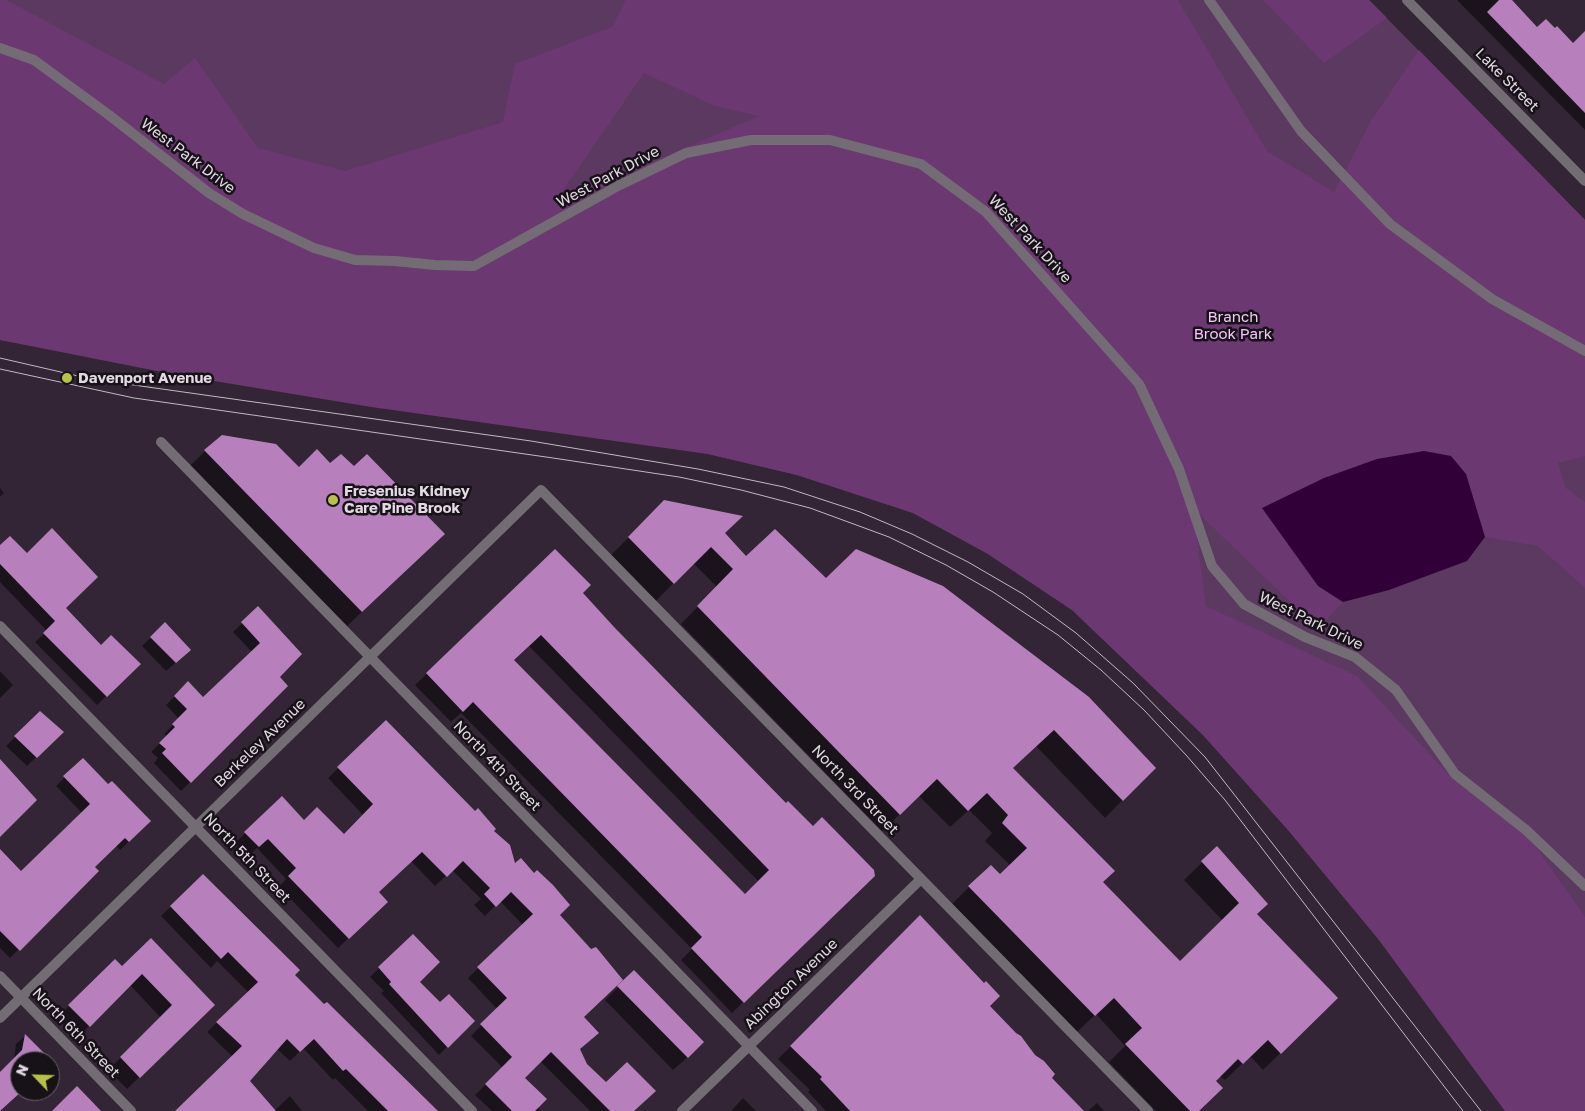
<!DOCTYPE html>
<html>
<head>
<meta charset="utf-8">
<style>
	body { margin:0 }
	#map { position:relative; width:1585px; height:1111px; overflow:hidden; background:#332535; font-family:"Golos Text",sans-serif }
	canvas { display:block }
	.north { position:absolute; left:10px; top:1051px; width:50px; height:50px; box-sizing:border-box; background:#171118; border:1px solid #686169; border-radius:50%; rotate:294deg; font-size:14px; font-weight:700; line-height:20px; text-align:center; color:#e2d9e3 }
	.north::after { content:''; display:block; margin:auto; width:18px; height:22px; background:#b8c147; clip-path:polygon(50% 0,100% 100%,50% 72%,0 100%) }
</style>
</head>
<body>
<div id="map">
<canvas width="1585" height="1111"></canvas>
<div class="north">N</div>
</div>
<script>
const g = document.querySelector('canvas').getContext('2d');
g.lineJoin = 'round';
function fillPath(path, color) {
  g.fillStyle = color;
  g.fill(path, 'evenodd');
}
function poly(rows) {
  const path = new Path2D();
  for (const r of rows) {
    path.moveTo(r[0], r[1]);
    for (let i = 2; i < r.length; i += 2) path.lineTo(r[i], r[i + 1]);
  }
  return path;
}
function trace(path, color, width, dash) {
  g.strokeStyle = color;
  g.lineWidth = width;
  g.lineCap = dash ? 'butt' : 'round';
  g.setLineDash(dash || []);
  g.stroke(path);
}
function label(font, color, halo, rows, align = 'center') {
  g.font = font + ' "Golos Text",sans-serif';
  g.lineWidth = 5;
  g.setLineDash([]);
  g.textBaseline = 'middle';
  g.strokeStyle = halo;
  g.fillStyle = color;
  for (const [text, x, y, turn = 0] of rows) {
    g.save();
    g.translate(x, y);
    g.rotate((+turn || 0) * Math.PI / 180);
    g.textAlign = isNaN(turn) ? turn : align;
    if (halo) g.strokeText(text, 0, 0);
    g.fillText(text, 0, 0);
    g.restore();
  }
}
fillPath(poly([
	[0,0,1369,0,1585,220,1585,1111,1505,1111,1379,940,1288,830,1203,735,1072,610,988,554,913,513,797,475,708,454,0,340]
]), '#5c3960');
fillPath(poly([
	[0,0,6,0,164,84,195,58,258,148,345,171,503,122,515,64,612,27,626,0,1178,0,1267,151,1334,192,1371,121,1419,50,1585,220,1585,456,1558,463,1566,488,1585,502,1585,588,1538,546,1485,537,1466,474,1318,586,1343,602,1318,629,1193,508,1206,606,1357,676,1452,778,1531,840,1585,917,1585,1111,1505,1111,1379,940,1288,830,1203,735,1072,610,988,554,913,513,797,475,708,454,371,407,172,374,0,340],
	[644,73,715,106,759,116,636,169,562,192],
	[1263,0,1369,0,1387,18,1324,63]
]), '#6b3871');
fillPath(poly([
	[1424,451,1451,456,1466,474,1485,537,1467,561,1389,590,1343,602,1318,586,1262,508,1324,478,1377,459]
]), '#320038');
fillPath(poly([
	[1457,0,1510,0,1537,29,1573,45,1585,32,1585,130],
	[205,451,425,552,344,629,187,469],
	[0,488,4,493,0,497],
	[665,501,724,533,746,558,826,580,1154,768,1105,818,1036,746,1012,769,1102,883,1180,963,1223,921,1184,880,1217,848,1319,1015,1263,1070,1250,1056,1225,1080,1220,1076,1214,1081,1198,1111,1156,1111,1109,1062,1125,1046,1096,1014,1077,1032,952,904,969,887,1000,876,1011,866,985,841,992,833,969,810,950,827,919,796,882,831,681,624,717,587,693,563,656,601,611,555],
	[0,547,27,555,64,608,101,647,139,664,97,705,35,642,47,631,0,582],
	[555,551,582,593,614,629,786,805,873,876,732,1013,681,960,692,949,461,713,451,722,415,685],
	[529,646,759,882,745,896,513,661],
	[258,608,278,677,287,686,181,791,154,763,158,758,151,752,167,736,164,734,179,719,166,705,188,683,203,699,252,652,233,632],
	[165,624,180,659,166,671,142,646],
	[0,671,13,685,0,698],
	[40,713,62,732,27,766,6,746],
	[83,759,108,786,150,821,120,850,116,846,94,867,97,871,10,958,0,948,0,851,21,873,82,813,56,786],
	[338,768,492,831,515,865,558,915,583,1017,597,1033,579,1050,586,1065,633,1111,590,1111,540,1061,524,1078,540,1111,492,1111,475,1095,503,1068,471,1036,497,1009,468,978,523,925,500,901,485,916,474,905,481,899,452,870,435,886,411,861,378,892,376,912,338,948,279,887,286,879,257,848,248,856,235,843,282,798,304,821,344,836,363,815,328,778],
	[203,875,293,975,438,1111,368,1111,335,1078,333,1080,303,1048,290,1061,277,1049,248,1081,274,1111,177,1111,233,1057,207,1032,248,992,217,961,211,968,161,916],
	[920,917,989,1006,1050,1078,1082,1111,826,1111,808,1092,810,1090,778,1059],
	[412,936,419,982,440,1004,473,1021,439,1055,381,993,384,991,370,977],
	[151,940,213,1005,127,1089,108,1070,161,1018,130,985,77,1038,57,1018,115,961,122,968],
	[634,972,689,1056,673,1070,605,1000],
	[25,1036,51,1062,20,1061,21,1091,0,1111,0,1073,14,1060,16,1044],
	[290,1096,302,1111,274,1111],
	[743,1098,756,1111,731,1111],
	[1097,1103,1104,1111,1088,1111]
]), '#0007');
fillPath(poly([
	[1499,0,1512,0,1537,27,1546,19,1555,28,1557,26,1573,43,1585,31,1585,113,1487,12],
	[222,435,276,444,299,467,317,449,330,463,341,454,354,466,367,454,445,534,362,612,204,450],
	[664,500,743,516,725,533,746,556,775,529,826,578,856,549,943,586,1089,697,1156,768,1123,801,1054,730,1013,768,1115,871,1103,882,1180,961,1239,903,1201,861,1217,846,1268,904,1257,914,1338,998,1281,1054,1268,1040,1243,1064,1238,1059,1216,1081,1223,1088,1199,1111,1190,1111,1125,1044,1142,1028,1114,998,1095,1016,968,886,991,865,1000,874,1027,848,1002,823,1008,815,987,793,968,811,937,779,900,815,697,606,733,569,711,547,674,584,628,537],
	[52,528,98,577,66,608,101,645,111,635,141,664,107,697,43,633,55,621,0,564,0,545,10,536,27,553],
	[555,549,591,585,583,593,615,628,786,803,788,801,813,826,822,817,874,870,875,876,744,1003,691,948,702,937,671,905,473,702,463,712,426,673],
	[541,635,769,870,745,894,514,660],
	[258,606,302,654,280,677,288,686,191,783,162,753,166,749,159,743,175,727,172,724,187,709,174,696,188,681,203,697,260,643,241,622],
	[165,622,191,650,176,663,150,637],
	[40,711,64,732,37,758,14,736],
	[386,720,475,811,478,808,496,829,494,831,510,845,515,863,521,858,534,873,537,870,553,885,570,905,560,915,591,949,596,947,623,980,584,1017,599,1033,580,1049,587,1064,606,1082,627,1062,656,1091,634,1111,610,1111,551,1052,525,1078,547,1099,535,1111,512,1111,485,1084,512,1057,480,1024,507,998,477,967,533,914,511,892,496,907,484,894,490,888,463,861,447,877,422,852,379,892,388,902,349,939,288,876,296,868,268,839,259,847,244,832,282,796,304,820,317,807,344,834,373,804,337,767],
	[83,758,108,784,112,781,151,821,129,842,125,838,95,867,99,871,20,951,0,931,0,849,21,871,90,804,63,776],
	[0,759,37,800,0,837],
	[203,874,300,970,295,975,324,1004,327,1002,438,1111,388,1111,346,1069,343,1071,314,1039,300,1052,287,1039,250,1081,276,1111,175,1111,242,1046,216,1022,258,982,228,952,221,959,170,906],
	[920,915,984,983,986,981,1000,996,990,1006,1016,1033,1021,1036,1035,1055,1044,1061,1055,1074,1052,1078,1084,1111,850,1111,820,1079,822,1077,790,1046],
	[413,934,440,962,420,982,440,1002,449,994,475,1021,448,1048,389,984,391,982,378,967],
	[151,938,215,1005,140,1078,120,1057,172,1005,142,974,90,1027,68,1005,115,959,122,966],
	[634,970,704,1042,688,1058,617,986],
	[25,1034,53,1062,50,1064,50,1061,20,1061,20,1091,22,1091,0,1111,0,1072,22,1050],
	[77,1086,101,1111,52,1111]
]), '#b780bd');
trace(poly([
	[1209,0,1301,131,1390,224,1492,299,1585,351],
	[0,48,34,60,109,115,209,193,243,214,314,248,355,260,395,261,435,265,474,266,618,186,686,153,751,140,830,140,921,164,986,212,1139,384,1179,469,1212,566,1244,604,1305,637,1355,657,1396,690,1455,774,1526,830,1585,886],
	[161,442,812,1111],
	[0,626,472,1111],
	[0,1018,541,490,1148,1111],
	[682,1111,921,879]
]), '#736c74', 10);
trace(poly([
	[1407,0,1585,181],
	[0,976,131,1111]
]), '#736c74', 10);
trace(poly([
	[0,358,91,379,531,441,698,469,784,487,860,512,912,534,968,562,1023,594,1076,633,1133,683,1205,757,1481,1111],
	[0,369,134,398,553,458,679,477,741,490,810,508,889,537,946,565,993,592,1058,635,1101,670,1144,710,1186,755,1225,800,1463,1111]
]), '#c2b8c3', 1);
for (const [x, y, r, color] of [
	[67,378,6,"#b8c147"],
	[333,500,6,"#b8c147"]
]) {
  const dot = new Path2D();
  dot.arc(x, y, r, 0, 2 * Math.PI);
  g.fillStyle = color;
  g.fill(dot);
  trace(dot, '#171118', 2);
}
label('15px', '#e2d9e3', '#171118', [
	["Lake Street",1507,80,45],
	["West Park Drive",188,156,37],
	["West Park Drive",608,177,-28],
	["West Park Drive",1030,239,47],
	["West Park Drive",1311,621,26],
	["Berkeley Avenue",260,743,-44],
	["North 4th Street",497,766,46],
	["North 3rd Street",855,790,46],
	["North 5th Street",247,858,46],
	["Abington Avenue",791,984,-44],
	["North 6th Street",76,1033,46]
]);
label('15px', '#f5c8fa', '#171118', [
	["Branch",1233,317],
	["Brook Park",1233,334]
]);
label('bold 15px', '#e2d9e3', '#171118', [
	["Davenport Avenue",78,378],
	["Fresenius Kidney",344,491],
	["Care Pine Brook",344,508]
], 'left');
</script>
</body>
</html>
